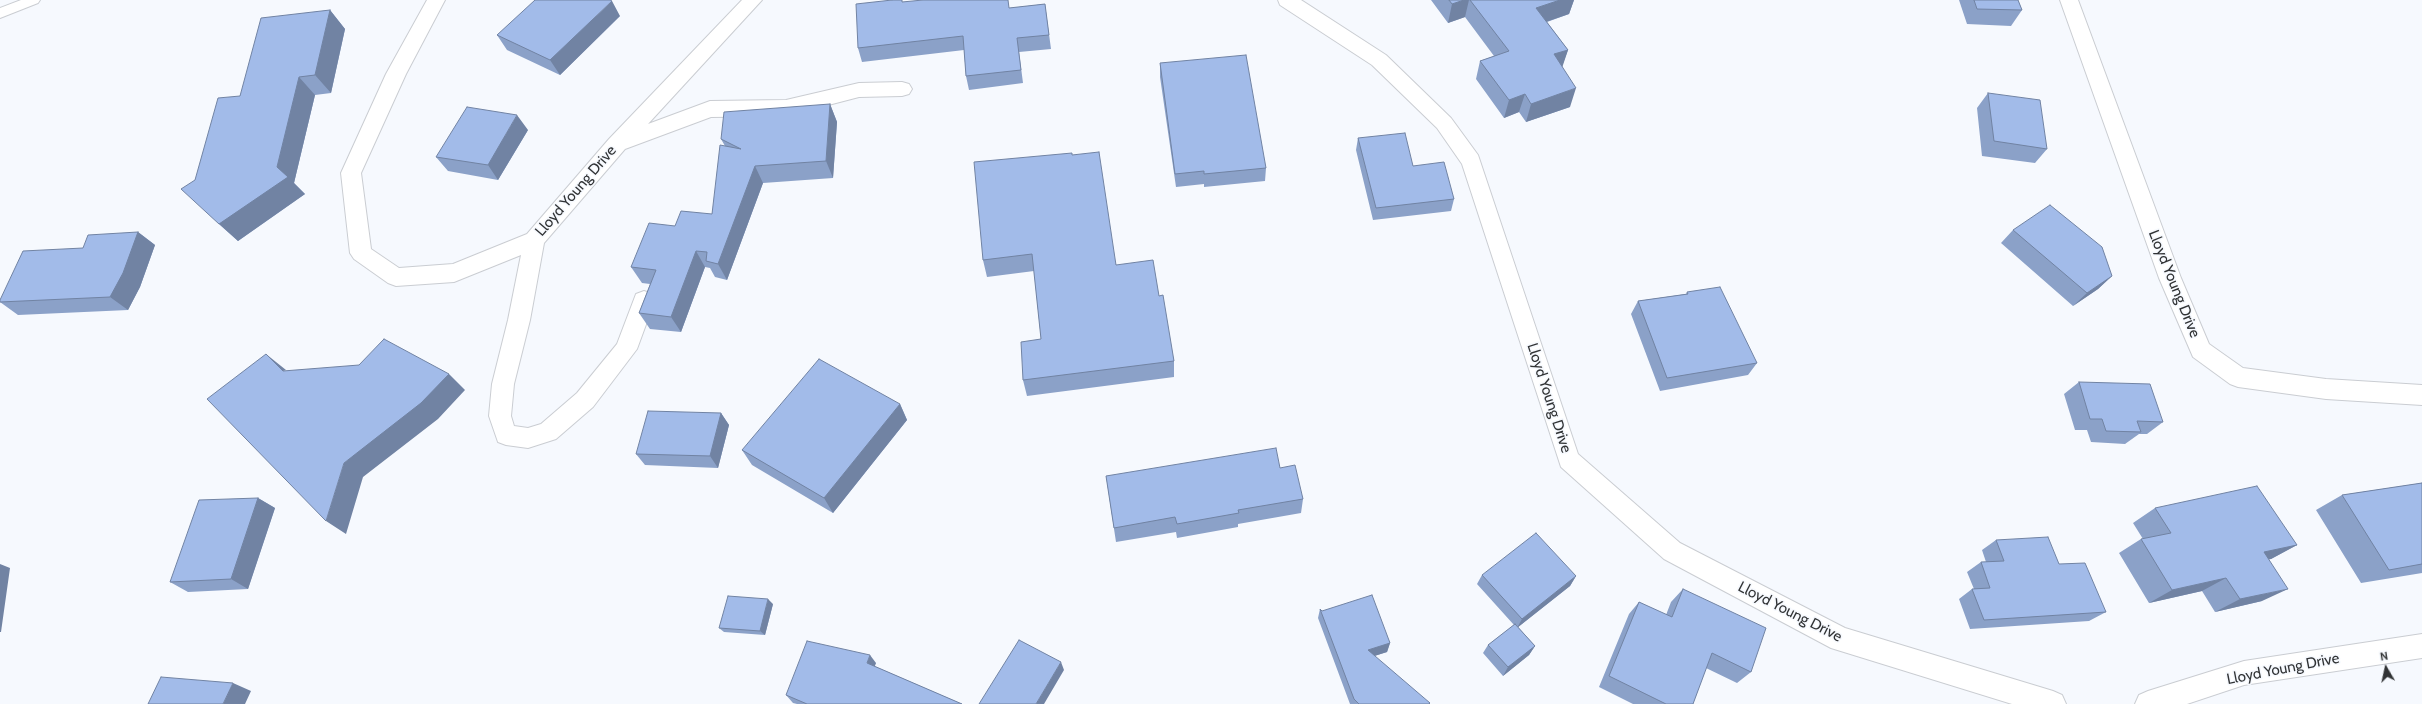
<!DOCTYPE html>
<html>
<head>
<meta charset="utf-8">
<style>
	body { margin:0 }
	#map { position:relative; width:2422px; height:704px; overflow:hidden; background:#f6f9fe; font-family:Cabin,sans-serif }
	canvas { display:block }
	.north { position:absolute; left:2366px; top:648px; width:40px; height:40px; -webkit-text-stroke:3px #f6f9fe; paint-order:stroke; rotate:351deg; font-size:11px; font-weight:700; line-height:16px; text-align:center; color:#313335 }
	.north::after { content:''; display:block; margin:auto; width:14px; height:18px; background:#313335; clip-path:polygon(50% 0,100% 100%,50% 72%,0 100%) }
</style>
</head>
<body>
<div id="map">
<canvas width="2422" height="704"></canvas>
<div class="north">N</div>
</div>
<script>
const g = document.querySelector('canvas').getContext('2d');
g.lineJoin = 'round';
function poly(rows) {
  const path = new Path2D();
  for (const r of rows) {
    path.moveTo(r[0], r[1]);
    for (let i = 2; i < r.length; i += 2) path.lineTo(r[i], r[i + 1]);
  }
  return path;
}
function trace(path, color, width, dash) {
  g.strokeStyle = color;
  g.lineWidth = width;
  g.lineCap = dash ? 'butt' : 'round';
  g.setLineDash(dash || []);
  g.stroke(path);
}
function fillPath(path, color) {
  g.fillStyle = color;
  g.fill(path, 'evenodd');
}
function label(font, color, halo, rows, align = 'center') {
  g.font = font + ' Cabin,sans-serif';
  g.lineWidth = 3;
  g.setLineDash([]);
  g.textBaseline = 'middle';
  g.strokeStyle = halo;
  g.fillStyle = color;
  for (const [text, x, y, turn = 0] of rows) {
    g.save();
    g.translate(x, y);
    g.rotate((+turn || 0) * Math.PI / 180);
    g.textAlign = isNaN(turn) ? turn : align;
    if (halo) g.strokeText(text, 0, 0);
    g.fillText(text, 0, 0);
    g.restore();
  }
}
const lane = poly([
	[21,0,40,0,38,3,0,18,0,8,21,0]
]);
const street = poly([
	[427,0,445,0,406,74,361,173,371,249,399,268,453,264,527,234,609,139,742,0,762,0,648,124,710,101,786,100,859,83,902,82,909,84,912,89,909,94,902,96,859,97,786,116,711,117,625,149,544,243,530,320,514,384,511,416,514,426,528,428,541,424,577,393,617,344,636,294,644,291,652,294,655,300,637,349,593,407,556,439,528,448,506,445,498,442,489,416,492,384,508,320,521,255,454,282,396,286,388,283,354,259,350,253,341,173,386,74,427,0],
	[1278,0,1301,0,1386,55,1451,118,1478,155,1578,454,1680,543,1845,628,2053,691,2062,695,2066,704,2012,704,1831,648,1664,559,1561,467,1462,164,1437,128,1372,65,1280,5,1278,0],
	[2060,0,2078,0,2181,278,2209,344,2243,368,2326,379,2422,385,2422,405,2326,399,2238,387,2230,384,2193,357,2159,278,2060,0],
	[2422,634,2422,658,2244,685,2187,704,2135,704,2139,695,2148,691,2244,661,2422,634]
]);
trace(lane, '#cacdd2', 2);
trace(street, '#cacdd2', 2);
fillPath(lane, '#fff');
fillPath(street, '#fff');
fillPath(poly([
	[902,0,902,2,1010,8,1045,4,1051,49,1019,52,1023,83,969,90,966,76,964,50,862,62,858,48],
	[1431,0,1574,0,1569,14,1547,22,1568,50,1562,66,1570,107,1526,122,1519,112,1504,118,1476,79,1480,61,1494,56,1465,17,1448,23],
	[1959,0,2018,0,2022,10,2011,26,1967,24],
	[330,10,345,29,331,93,315,95,294,183,305,194,238,241,219,224,240,96],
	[620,16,560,75,507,50,497,35],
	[1160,63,1266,168,1265,181,1204,187,1204,184,1176,187,1160,77],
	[1988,93,2047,149,2035,163,1982,156,1977,108],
	[830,104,837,122,833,178,763,183,727,280,715,277,710,268,705,267,681,332,650,329,639,313,650,284,642,283,631,267,675,226,712,214,725,146,721,139],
	[528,130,498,180,448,171,436,157],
	[1358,138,1413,166,1454,199,1451,211,1373,220,1356,150],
	[1072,155,1116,265,1159,296,1174,361,1174,377,1027,396,1023,380,1041,339,1034,271,987,277,983,260],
	[2013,230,2112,276,2098,289,2073,306,2001,243],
	[138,232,155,245,140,287,128,310,18,315,0,302,0,300,83,248],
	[1687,292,1757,363,1748,375,1660,391,1631,314,1638,301,1686,294],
	[2079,382,2163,422,2147,434,2139,434,2125,444,2091,442,2087,430,2075,430,2064,394],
	[900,404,907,420,833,513,752,465,742,450],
	[721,413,729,425,718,468,645,465,636,454],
	[1280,468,1303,499,1301,513,1238,524,1238,527,1177,538,1176,532,1116,542,1106,476],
	[2422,483,2422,573,2361,583,2316,510,2342,495],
	[258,498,275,508,248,589,188,592,170,582],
	[2155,508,2297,545,2271,559,2269,559,2262,601,2215,612,2202,591,2149,603,2119,553,2141,539,2143,539,2133,523],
	[1996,540,2059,564,2106,612,2089,621,1970,629,1959,599,1972,589,1974,589,1967,572,1981,562,1986,562,1982,550],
	[1482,575,1576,576,1570,586,1518,627,1535,646,1529,655,1503,676,1483,653,1488,645,1514,625,1477,584],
	[1683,589,1751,672,1737,683,1706,668,1693,704,1633,704,1599,687,1629,614,1639,602,1666,615,1671,602],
	[773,604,765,635,724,632,719,628],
	[1320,609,1322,611,1390,643,1387,652,1374,656,1429,704,1350,704,1318,618],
	[876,663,874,666,962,704,797,704,793,703,786,695]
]), '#8ba1c8');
fillPath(poly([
	[1464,0,1469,0,1465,17,1448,23,1452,4],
	[1560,0,1574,0,1569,14,1531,27,1536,8],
	[612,1,620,16,560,75,550,60],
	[330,10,345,29,331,93,315,75],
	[1568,50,1562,68,1554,54],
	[299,77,315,95,294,183,305,194,238,241,219,224,277,167],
	[1576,88,1570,107,1526,122,1531,104],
	[1525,94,1519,112,1504,118,1509,100],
	[830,104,837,122,833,178,826,161],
	[517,115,528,130,498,180,488,165],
	[755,166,763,183,727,280,718,264],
	[138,232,155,245,140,287,128,310,110,297],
	[696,251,705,267,681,332,671,317],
	[2112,276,2098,289,2073,306,2087,293],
	[266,354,286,370,283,371],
	[449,374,465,390,438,419,363,477,346,534,326,521,344,463],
	[900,404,907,420,833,513,824,498],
	[721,413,729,425,718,468,710,456],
	[258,498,275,508,248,589,231,579],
	[2297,545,2271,559,2239,566,2264,552],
	[0,564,10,568,1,632,0,632],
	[1576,576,1570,586,1517,628,1522,619],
	[2226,578,2202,591,2149,603,2172,590],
	[2288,589,2262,601,2215,612,2240,599],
	[768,599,773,604,765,635,760,631],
	[1390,643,1387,652,1365,659,1368,650],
	[1535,646,1529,655,1503,676,1508,667],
	[870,655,876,663,873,671,867,663],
	[1061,662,1064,670,1044,704,1036,704],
	[233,683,251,691,245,704,223,704]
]), '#7183a3');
const building = poly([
	[535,0,610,0,612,1,550,60,497,35,535,0],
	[892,0,902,0,902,2,923,0,1008,0,1009,8,1045,4,1049,35,1017,38,1021,70,966,76,963,36,858,48,856,4,892,0],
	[1449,0,1464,0,1452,4,1449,0],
	[1470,0,1560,0,1536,8,1568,50,1554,54,1576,88,1531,104,1525,94,1509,100,1480,61,1509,51,1470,0],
	[1974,0,2018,0,2022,10,1977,9,1974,0],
	[330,10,315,75,299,77,277,167,288,177,219,224,181,189,195,180,218,98,240,96,261,18,330,10],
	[1246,55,1266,168,1204,174,1204,171,1175,174,1160,63,1246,55],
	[1988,93,2040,100,2047,149,1994,141,1988,93],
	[830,104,826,161,755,166,718,264,706,261,707,252,696,251,671,317,639,313,656,270,631,267,649,223,675,226,681,211,712,214,720,145,741,149,721,139,724,112,830,104],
	[467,107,517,115,488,165,436,157,467,107],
	[1405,133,1413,166,1444,162,1454,199,1376,208,1358,138,1405,133],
	[1099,152,1116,265,1153,260,1159,296,1163,295,1174,361,1023,380,1021,342,1041,339,1032,254,983,260,974,162,1072,153,1072,155,1099,152],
	[2050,205,2102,247,2112,276,2087,293,2013,230,2050,205],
	[138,232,123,273,110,297,0,302,0,300,23,251,83,248,88,235,138,232],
	[1720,287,1757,363,1667,378,1638,301,1688,294,1687,292,1720,287],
	[384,339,449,374,421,403,344,463,326,521,207,399,266,354,283,371,359,365,384,339],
	[819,359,900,404,824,498,742,450,819,359],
	[2079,382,2150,384,2163,422,2137,421,2141,432,2106,431,2102,419,2090,419,2079,382],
	[648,411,721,413,710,456,636,454,648,411],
	[1276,448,1280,468,1295,465,1303,499,1238,510,1239,513,1177,524,1175,517,1114,528,1106,476,1276,448],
	[2422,483,2422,564,2389,570,2342,495,2422,483],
	[2257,486,2297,545,2264,552,2288,589,2240,599,2226,578,2172,590,2141,539,2171,533,2155,508,2257,486],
	[258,498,231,579,170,582,199,500,258,498],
	[1536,533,1576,576,1522,619,1482,575,1536,533],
	[2048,537,2059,564,2085,563,2106,612,1984,620,1972,589,1990,588,1981,562,2004,561,1996,540,2048,537],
	[1683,589,1766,628,1751,672,1712,653,1693,704,1666,704,1609,676,1639,602,1672,617,1683,589],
	[1372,595,1390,643,1368,650,1430,703,1429,704,1359,704,1354,699,1320,609,1322,611,1372,595],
	[728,596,768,599,760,631,719,628,728,596],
	[1515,624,1535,646,1508,667,1488,645,1515,624],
	[1019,640,1061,662,1036,704,979,704,1019,640],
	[807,641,870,655,867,663,962,704,807,704,786,695,807,641],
	[161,677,233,683,223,704,148,704,161,677]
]);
fillPath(building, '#a2bbe9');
trace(building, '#7183a3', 1);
label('15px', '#313335', '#f6f9fe', [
	["Lloyd Young Drive",576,191,-49],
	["Lloyd Young Drive",2174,284,68],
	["Lloyd Young Drive",1549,398,72],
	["Lloyd Young Drive",1790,612,27],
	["Lloyd Young Drive",2283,669,-11]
]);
</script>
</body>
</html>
